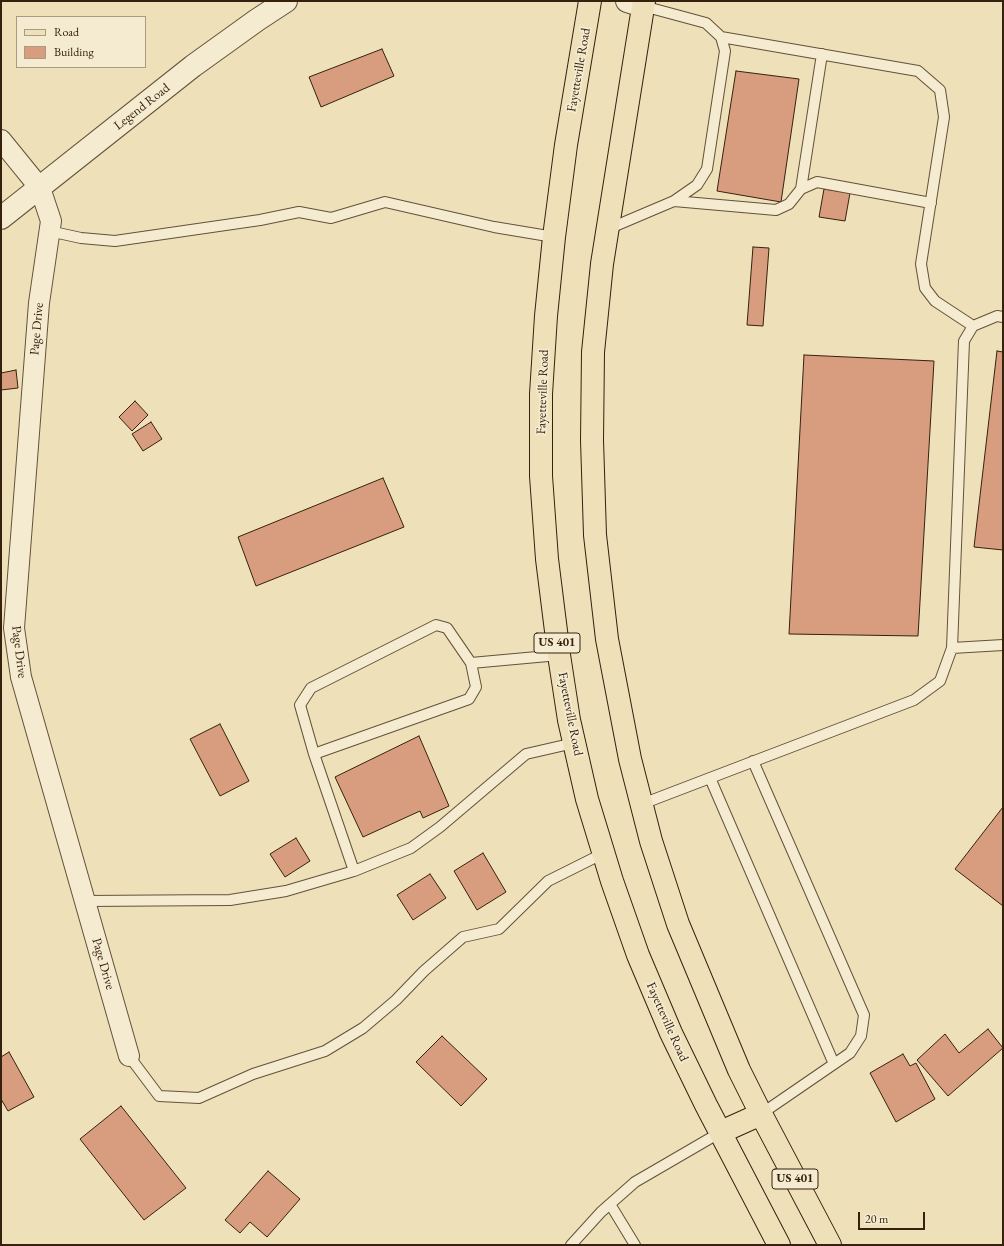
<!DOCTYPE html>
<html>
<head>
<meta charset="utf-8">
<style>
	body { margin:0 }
	#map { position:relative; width:1004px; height:1246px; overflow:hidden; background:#eee0b8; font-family:"EB Garamond",serif }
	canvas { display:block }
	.frame { position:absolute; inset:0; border:2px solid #36210f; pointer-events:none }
	.legend { position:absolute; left:16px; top:16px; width:130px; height:52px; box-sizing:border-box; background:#f4ebd1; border:1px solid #a89a83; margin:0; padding:5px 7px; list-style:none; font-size:12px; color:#36210f }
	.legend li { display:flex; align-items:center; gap:8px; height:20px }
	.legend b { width:20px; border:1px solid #a89a83 }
	.scale { position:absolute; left:858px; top:1212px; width:67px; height:18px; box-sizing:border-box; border:2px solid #36210f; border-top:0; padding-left:5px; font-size:12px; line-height:14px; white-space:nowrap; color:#36210f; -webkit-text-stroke:3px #f4ebd1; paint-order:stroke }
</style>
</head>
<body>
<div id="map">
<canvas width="1004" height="1246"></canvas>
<div class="frame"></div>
<ul class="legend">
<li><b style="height:5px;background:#eee0b8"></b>Road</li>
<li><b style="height:11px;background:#d89c7e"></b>Building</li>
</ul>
<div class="scale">20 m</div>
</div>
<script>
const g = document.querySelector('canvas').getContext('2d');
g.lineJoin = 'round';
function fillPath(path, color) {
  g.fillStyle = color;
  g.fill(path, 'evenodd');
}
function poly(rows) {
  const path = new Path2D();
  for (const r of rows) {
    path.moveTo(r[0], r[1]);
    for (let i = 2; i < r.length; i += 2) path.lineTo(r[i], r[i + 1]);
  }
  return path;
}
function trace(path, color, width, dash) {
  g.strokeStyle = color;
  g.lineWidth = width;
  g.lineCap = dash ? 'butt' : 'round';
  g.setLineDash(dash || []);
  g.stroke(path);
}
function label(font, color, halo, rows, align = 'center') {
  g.font = font + ' "EB Garamond",serif';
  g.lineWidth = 3.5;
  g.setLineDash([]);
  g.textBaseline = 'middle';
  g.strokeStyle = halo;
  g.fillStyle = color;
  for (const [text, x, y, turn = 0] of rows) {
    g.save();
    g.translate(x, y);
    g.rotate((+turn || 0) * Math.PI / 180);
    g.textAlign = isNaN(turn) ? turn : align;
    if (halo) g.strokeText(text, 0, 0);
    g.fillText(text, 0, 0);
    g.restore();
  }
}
const building = poly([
	[382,49,394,76,321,107,309,77,382,49],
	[736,71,799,79,781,202,717,191,736,71],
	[824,189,850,193,845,221,819,217,824,189],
	[753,247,769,248,763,326,747,325,753,247],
	[997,351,1003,352,1003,550,974,547,997,351],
	[804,355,934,361,918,636,789,634,804,355],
	[16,370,18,388,1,390,1,373,16,370],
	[135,401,148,415,132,431,119,417,135,401],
	[151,422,162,439,143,451,132,434,151,422],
	[383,478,404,527,256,586,238,537,383,478],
	[220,724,249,781,220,796,190,739,220,724],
	[419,736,449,806,423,818,420,811,363,837,335,777,419,736],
	[1003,807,1003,906,955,869,1003,807],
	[296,838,310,861,285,877,270,854,296,838],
	[483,853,506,892,477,910,454,871,483,853],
	[430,874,446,898,413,920,397,895,430,874],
	[988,1029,1003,1048,948,1096,917,1060,945,1034,959,1053,988,1029],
	[442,1036,487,1079,461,1106,416,1062,442,1036],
	[9,1052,34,1097,8,1111,1,1099,1,1057,9,1052],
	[903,1054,910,1066,916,1063,935,1099,896,1122,870,1073,903,1054],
	[121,1106,186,1188,144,1220,80,1139,121,1106],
	[268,1171,300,1199,267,1237,250,1222,240,1233,225,1220,268,1171]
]);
fillPath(building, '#d89c7e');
trace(building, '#36210f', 1);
const service = poly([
	[721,37,918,71,940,90,944,117,921,264,925,288,935,301,973,326],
	[801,189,822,54],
	[674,201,776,210,789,204,801,189,817,182,931,203],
	[608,229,674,201,697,185,707,169,725,51,721,37,706,23,643,6],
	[49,231,81,238,115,241,260,220,299,212,331,218,385,202,494,227,554,237],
	[952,648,1003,645],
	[471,663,476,687,469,699,314,754,300,705,311,688,436,625,447,628,471,663,559,655],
	[753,761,864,1015,861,1036,850,1053,761,1114],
	[710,778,834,1064],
	[642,804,914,700,940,681,952,648,964,341,973,326,997,316,1003,317],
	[354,871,411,848,440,827,526,754,574,743],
	[85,901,230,900,286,891,354,871,314,754],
	[129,1056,159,1096,199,1098,253,1074,325,1051,363,1028,396,1000,424,971,463,937,499,929,548,881,604,853],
	[610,1204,635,1245],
	[571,1245,601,1212,635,1182,721,1132]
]);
const minor = poly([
	[1,140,40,188,51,221,39,303,14,628,21,677,129,1056]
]);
const tertiary = poly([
	[627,1,643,6],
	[1,218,193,66,257,20,286,1]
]);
const primary = poly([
	[721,1132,761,1114]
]);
const trunk = poly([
	[590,1,566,145,554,237,546,316,541,394,541,476,547,559,559,655,569,720,587,799,612,881,638,955,671,1033,706,1105,779,1245],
	[644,1,602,264,593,352,592,440,595,535,607,639,630,759,651,841,678,924,739,1070,761,1114,830,1245]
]);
trace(service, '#645139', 12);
trace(minor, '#645139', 22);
trace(tertiary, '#645139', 24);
trace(primary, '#36210f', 24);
trace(trunk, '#36210f', 24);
trace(service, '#f4ebd1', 10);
trace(minor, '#f4ebd1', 20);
trace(tertiary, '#f4ebd1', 22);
trace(primary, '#eee0b8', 22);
trace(trunk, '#eee0b8', 22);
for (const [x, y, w] of [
	[557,643,46],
	[795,1179,46]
]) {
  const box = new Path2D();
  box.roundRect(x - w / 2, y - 10, w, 20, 3);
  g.fillStyle = '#f4ebd1';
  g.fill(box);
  trace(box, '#36210f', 1);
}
label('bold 12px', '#36210f', null, [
	["US 401",557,643],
	["US 401",795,1179]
]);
label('13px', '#36210f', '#f4ebd1', [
	["Fayetteville Road",579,70,-80],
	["Legend Road",142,107,-38],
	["Page Drive",37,329,-85],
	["Fayetteville Road",543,392,-88],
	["Page Drive",19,652,83],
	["Fayetteville Road",570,714,79],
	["Page Drive",103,964,74],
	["Fayetteville Road",667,1022,66]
]);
</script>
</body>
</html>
